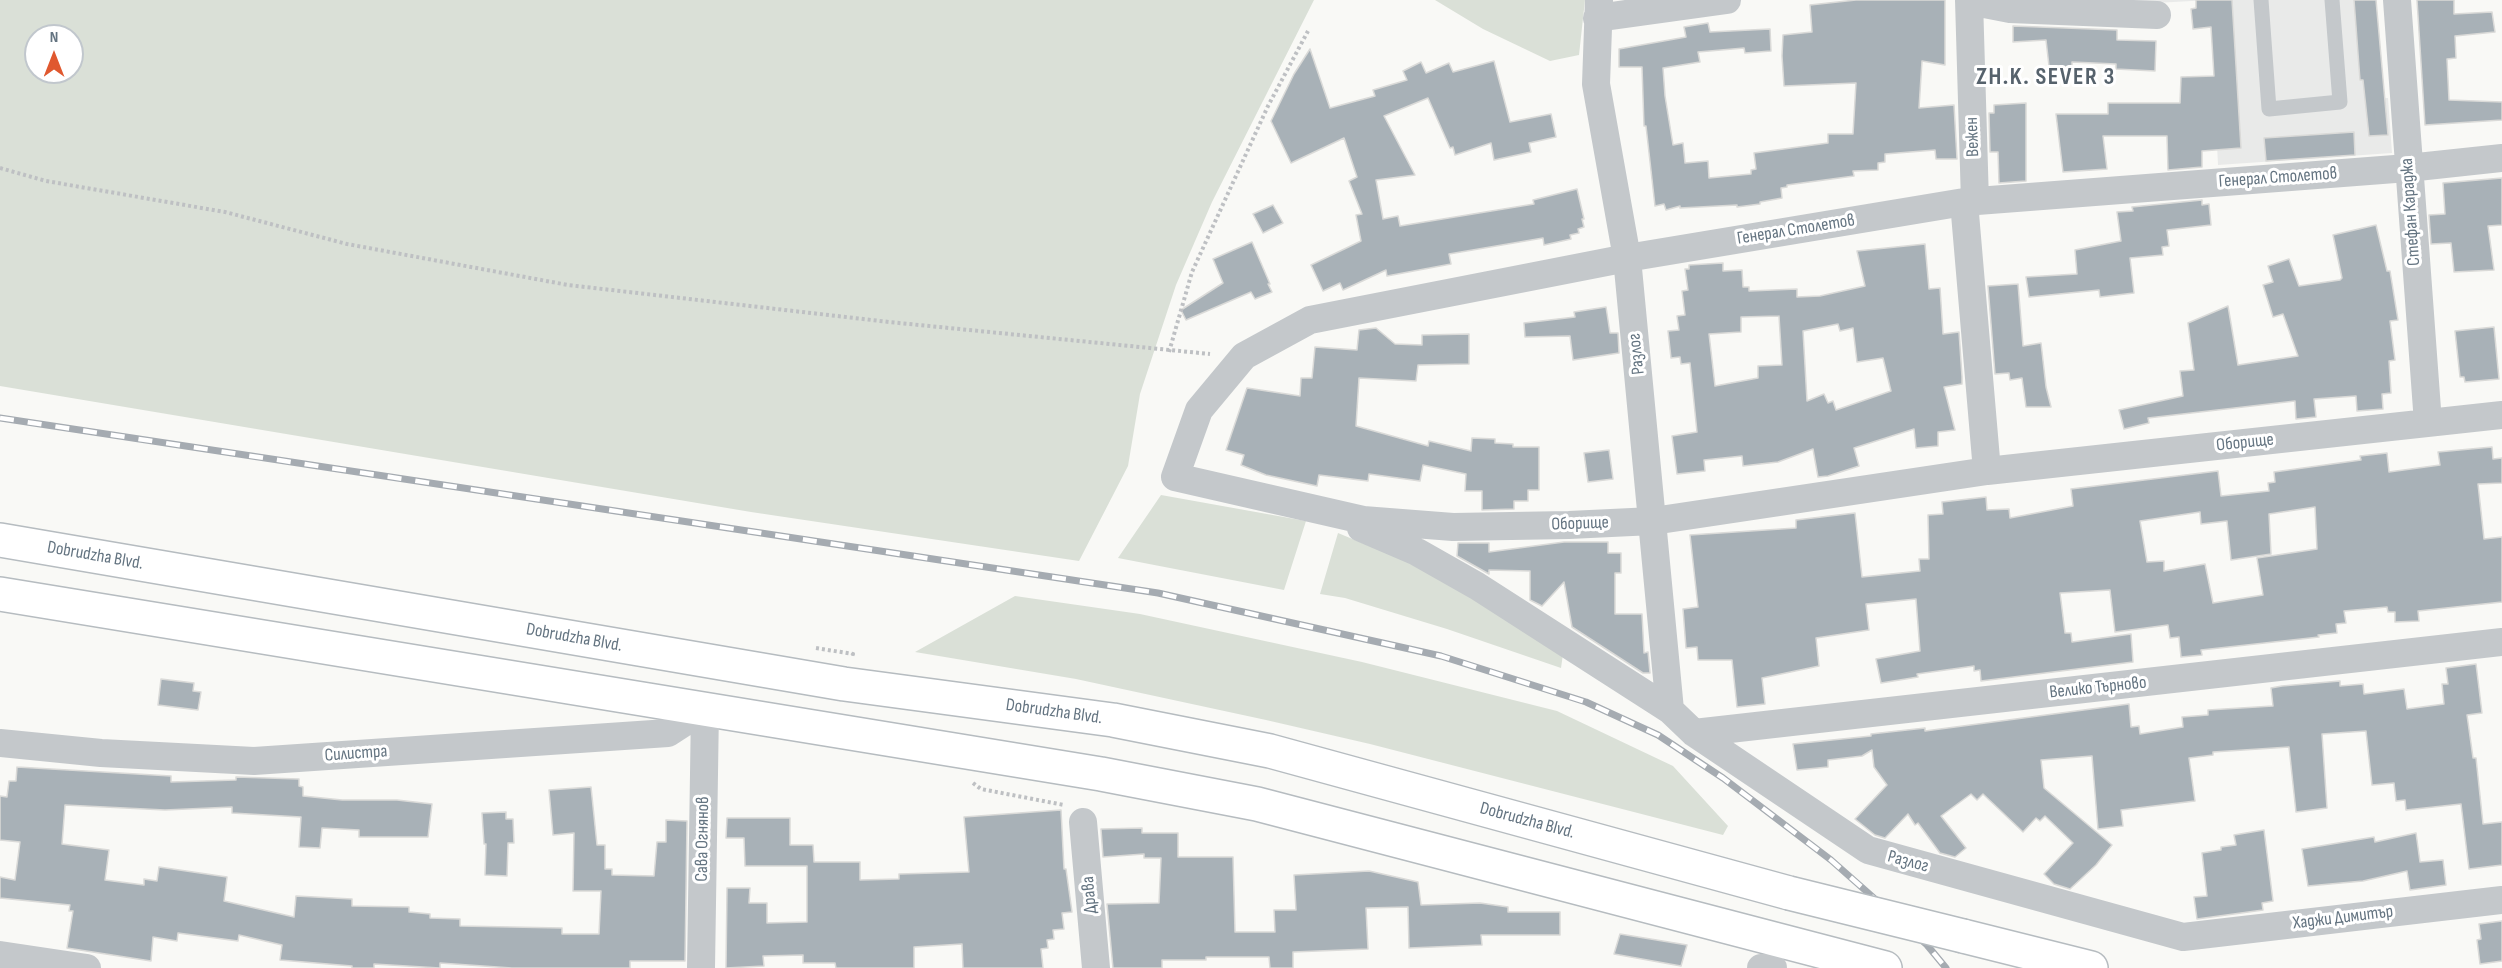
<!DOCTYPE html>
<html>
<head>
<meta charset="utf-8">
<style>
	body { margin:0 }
	#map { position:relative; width:2502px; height:968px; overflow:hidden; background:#f9f9f6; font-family:"Sofia Sans Condensed",sans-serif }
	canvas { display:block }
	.north { position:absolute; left:24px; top:24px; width:60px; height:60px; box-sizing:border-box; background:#fff; border:2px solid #c1c7cd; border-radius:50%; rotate:0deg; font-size:16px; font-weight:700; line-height:24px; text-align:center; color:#647481 }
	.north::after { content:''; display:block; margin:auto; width:21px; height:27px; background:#e0582f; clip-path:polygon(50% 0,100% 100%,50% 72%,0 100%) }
</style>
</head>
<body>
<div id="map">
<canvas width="2502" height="968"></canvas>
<div class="north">N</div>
</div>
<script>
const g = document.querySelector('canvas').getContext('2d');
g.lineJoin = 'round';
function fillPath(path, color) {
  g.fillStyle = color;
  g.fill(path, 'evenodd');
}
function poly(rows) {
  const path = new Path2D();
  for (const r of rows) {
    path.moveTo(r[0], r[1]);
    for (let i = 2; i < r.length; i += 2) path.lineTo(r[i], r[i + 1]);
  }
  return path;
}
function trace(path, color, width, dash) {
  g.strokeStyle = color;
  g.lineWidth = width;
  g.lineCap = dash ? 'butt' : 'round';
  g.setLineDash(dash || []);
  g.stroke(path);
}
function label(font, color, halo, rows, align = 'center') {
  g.font = font + ' "Sofia Sans Condensed",sans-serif';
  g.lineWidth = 6;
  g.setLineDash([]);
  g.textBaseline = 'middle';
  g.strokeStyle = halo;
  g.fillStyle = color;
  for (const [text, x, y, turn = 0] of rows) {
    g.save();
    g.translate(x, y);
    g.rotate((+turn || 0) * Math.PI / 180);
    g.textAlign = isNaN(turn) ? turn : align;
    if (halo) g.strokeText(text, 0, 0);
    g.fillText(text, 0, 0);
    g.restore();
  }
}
fillPath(poly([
	[2125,0,2376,0,2384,98,2388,98,2392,153,2218,165,2210,0,2155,3]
]), '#e9eae9');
fillPath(poly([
	[0,0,1314,0,1212,202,1176,285,1140,394,1128,466,1079,561,751,512,0,386],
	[36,36,72,36,72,72,36,72],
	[1435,0,1585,0,1579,55,1550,61,1483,29],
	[1161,495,1306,521,1284,590,1118,558],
	[1338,533,1425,569,1563,654,1561,668,1447,629,1345,598,1320,594],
	[1015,596,1140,614,1362,662,1557,711,1673,766,1728,826,1723,835,1370,744,1266,720,1076,679,915,652]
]), '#dae0d7');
const building = poly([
	[1856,0,1945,0,1945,65,1922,61,1919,108,1954,105,1957,159,1936,159,1935,150,1885,154,1885,162,1878,163,1878,170,1853,171,1854,176,1787,185,1787,187,1781,188,1782,198,1760,202,1760,204,1737,207,1737,205,1680,208,1680,206,1666,210,1664,204,1655,206,1646,126,1644,126,1642,67,1619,67,1619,49,1686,37,1684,27,1708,23,1710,32,1770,29,1771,51,1745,53,1744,48,1698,52,1700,62,1663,68,1665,96,1673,145,1683,143,1685,163,1708,161,1709,178,1751,174,1751,170,1756,169,1754,153,1828,143,1828,134,1853,134,1856,83,1784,86,1782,56,1783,35,1812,32,1810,5,1856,0],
	[2196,0,2232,0,2241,148,2202,151,2202,167,2168,170,2167,136,2103,136,2107,169,2063,172,2056,114,2108,114,2108,103,2180,103,2181,77,2214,76,2211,27,2193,29,2191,9,2196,8,2196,0],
	[2354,0,2376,0,2388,135,2369,136,2363,80,2360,80,2354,0],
	[2417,0,2454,0,2454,14,2492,12,2495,32,2455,36,2456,58,2447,59,2449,100,2502,102,2502,120,2425,125,2417,0],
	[2013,26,2117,30,2117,40,2156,41,2155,71,2116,69,2116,64,2072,62,2072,67,2049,66,2046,40,2013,42,2013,26],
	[1310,49,1330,108,1375,96,1373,90,1407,80,1403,71,1421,62,1426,73,1449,63,1453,72,1494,61,1510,122,1551,114,1556,137,1529,143,1531,152,1494,160,1491,143,1455,155,1453,147,1450,148,1428,98,1384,116,1415,175,1376,180,1383,219,1398,216,1400,226,1534,204,1533,200,1577,189,1584,219,1582,219,1584,227,1578,229,1579,233,1570,235,1571,239,1544,245,1543,238,1449,254,1451,264,1387,276,1386,270,1343,290,1340,283,1323,291,1311,265,1361,241,1356,215,1362,214,1349,181,1357,177,1344,138,1291,163,1271,121,1294,74,1310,49],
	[2026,103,2026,181,1999,183,1998,152,1990,152,1989,113,1994,113,1994,105,2026,103],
	[2354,132,2355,155,2266,161,2264,138,2354,132],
	[2502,178,2502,225,2488,226,2494,270,2454,272,2451,243,2431,244,2429,215,2445,214,2443,183,2502,178],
	[2202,200,2202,205,2209,204,2211,225,2167,230,2169,246,2162,247,2163,255,2130,258,2134,293,2100,297,2099,290,2029,297,2026,277,2077,274,2075,250,2121,241,2117,212,2133,211,2132,207,2202,200],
	[1273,205,1283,223,1263,233,1253,214,1273,205],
	[2376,225,2387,271,2390,271,2398,320,2390,321,2395,360,2389,361,2391,393,2382,394,2383,409,2357,411,2356,396,2314,399,2316,417,2296,419,2295,401,2148,418,2149,423,2124,429,2119,410,2183,396,2180,371,2194,370,2188,323,2228,306,2238,365,2298,356,2283,314,2273,317,2263,285,2273,282,2268,266,2289,259,2299,286,2340,280,2342,278,2333,235,2376,225],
	[1252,242,1270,284,1268,284,1272,292,1255,299,1251,292,1186,320,1181,310,1223,283,1213,259,1252,242],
	[1925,244,1929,289,1940,288,1943,334,1959,332,1962,377,1962,384,1944,387,1955,430,1938,432,1938,446,1916,448,1914,429,1854,448,1859,466,1828,476,1818,477,1813,449,1778,462,1760,464,1743,466,1742,456,1704,460,1705,471,1677,474,1672,436,1697,432,1690,363,1681,364,1680,357,1671,358,1668,331,1679,330,1677,316,1685,315,1682,291,1688,290,1685,269,1689,269,1689,265,1723,263,1723,271,1742,270,1743,287,1749,287,1749,291,1797,289,1797,297,1820,296,1865,286,1857,251,1925,244],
	[1779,316,1782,365,1758,366,1758,378,1715,386,1709,334,1741,332,1741,317,1779,316],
	[1838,324,1840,331,1853,328,1857,362,1883,358,1891,391,1836,410,1833,401,1828,403,1824,394,1807,401,1803,331,1838,324],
	[2018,284,2023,346,2041,343,2046,387,2051,407,2026,407,2022,378,2010,380,2009,373,1995,374,1988,286,2018,284],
	[1606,307,1610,333,1618,333,1619,353,1573,360,1570,336,1525,337,1524,323,1575,317,1574,312,1606,307],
	[2494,327,2499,379,2465,382,2464,377,2460,377,2455,331,2494,327],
	[1376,328,1395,344,1422,345,1422,335,1469,334,1469,364,1418,365,1416,381,1359,378,1356,426,1428,446,1429,441,1471,451,1472,438,1495,439,1495,443,1513,444,1513,447,1539,447,1539,490,1528,490,1528,501,1514,501,1514,509,1482,510,1482,491,1465,491,1466,474,1423,465,1420,481,1369,474,1368,481,1319,475,1317,486,1266,475,1241,465,1244,455,1226,450,1247,388,1300,396,1301,378,1312,378,1315,347,1357,350,1359,330,1376,328],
	[2492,447,2493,459,2502,458,2502,483,2478,484,2484,539,2502,537,2502,602,2418,611,2419,621,2395,622,2395,612,2388,612,2387,607,2344,611,2346,623,2336,624,2337,633,2318,635,2319,637,2201,650,2202,655,2181,657,2179,637,2170,638,2168,625,2115,632,2110,590,2060,593,2065,633,2071,633,2072,642,2131,634,2133,662,1981,681,1980,670,1974,671,1974,666,1917,674,1918,677,1881,683,1876,659,1920,651,1916,599,1866,604,1869,630,1816,638,1819,666,1762,678,1765,704,1737,707,1732,660,1698,660,1697,647,1686,648,1683,609,1698,607,1690,535,1796,528,1796,520,1855,513,1862,577,1920,571,1919,559,1929,559,1928,515,1943,514,1942,502,1986,497,1987,510,2009,509,2010,518,2073,506,2071,489,2218,471,2221,496,2269,491,2268,483,2275,482,2274,472,2361,460,2360,456,2387,453,2389,472,2440,465,2438,452,2492,447],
	[2315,507,2317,549,2257,558,2263,595,2213,603,2205,564,2164,571,2164,561,2147,562,2140,521,2200,512,2201,524,2227,521,2231,560,2271,554,2269,514,2315,507],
	[1609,450,1613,479,1588,482,1584,453,1609,450],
	[1564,542,1608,542,1608,553,1621,553,1621,573,1615,573,1615,614,1642,614,1644,653,1648,652,1650,673,1643,673,1572,627,1564,582,1542,606,1530,600,1530,571,1489,570,1489,574,1457,556,1458,543,1489,543,1489,552,1564,542],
	[2476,664,2482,713,2467,715,2473,758,2476,758,2483,824,2502,822,2502,865,2469,869,2461,804,2406,810,2405,800,2396,801,2394,783,2372,785,2366,731,2322,734,2327,808,2296,812,2289,747,2213,752,2213,755,2189,758,2195,801,2121,810,2123,826,2098,829,2092,756,2041,760,2044,788,2112,845,2096,865,2070,889,2054,884,2044,874,2073,843,2045,816,2040,821,2036,818,2023,832,1983,794,1977,800,1971,794,1941,816,1966,848,1955,857,1940,853,1918,823,1915,825,1908,814,1885,838,1875,835,1855,819,1887,785,1874,767,1872,750,1862,756,1828,760,1828,767,1797,770,1793,744,1871,736,1871,734,1925,728,1925,731,2129,704,2131,727,2139,726,2140,734,2183,727,2182,717,2208,715,2208,710,2273,706,2271,688,2282,686,2340,681,2340,686,2363,684,2364,694,2404,689,2407,709,2444,704,2442,684,2448,684,2446,668,2476,664],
	[161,679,194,683,193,691,201,692,198,710,158,705,161,679],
	[17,767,171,776,171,782,236,780,236,777,299,779,299,786,303,787,303,796,342,800,397,800,432,804,428,837,359,837,359,830,322,828,320,848,299,847,301,817,232,813,232,807,165,810,65,805,62,844,109,850,105,880,144,885,144,879,157,881,159,867,227,877,224,901,294,917,296,896,352,899,352,906,409,907,409,912,430,914,430,918,460,919,460,926,562,928,562,934,599,934,601,891,573,891,574,833,553,835,549,790,591,787,597,845,605,845,605,869,612,869,612,875,654,876,657,842,666,842,666,820,687,821,685,961,630,961,630,968,512,968,440,963,440,968,374,964,374,968,352,968,352,966,280,960,282,945,239,935,238,941,178,933,177,941,153,937,151,961,67,948,73,911,69,911,70,905,0,898,0,877,15,880,20,842,0,840,0,796,7,797,9,781,16,781,17,767],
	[1061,810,1064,869,1066,869,1072,912,1062,913,1064,929,1053,930,1054,939,1047,940,1048,948,1041,949,1043,968,963,968,962,944,914,947,914,968,836,968,835,963,803,963,803,955,763,956,764,966,726,968,727,888,750,888,749,903,767,903,767,923,807,922,807,866,745,866,744,838,726,838,727,818,790,818,790,845,813,845,814,862,860,862,860,880,899,879,899,874,969,872,964,817,1061,810],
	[506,812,506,819,513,819,514,843,508,843,507,876,485,875,486,844,484,844,482,813,506,812],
	[1142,828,1142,833,1178,833,1178,857,1233,857,1235,932,1275,932,1274,910,1296,910,1294,875,1369,871,1418,882,1421,905,1480,903,1508,907,1508,912,1560,912,1560,935,1481,935,1482,945,1409,948,1408,907,1366,908,1368,949,1293,952,1293,968,1270,968,1269,957,1206,957,1206,960,1162,960,1162,968,1113,968,1107,904,1159,903,1161,858,1144,858,1144,854,1103,857,1101,829,1142,828],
	[2264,830,2273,901,2262,903,2263,910,2197,919,2194,897,2207,896,2202,853,2221,850,2221,847,2236,845,2234,835,2264,830],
	[2416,833,2420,862,2443,860,2446,885,2410,890,2407,871,2363,881,2308,886,2302,849,2374,837,2375,842,2416,833],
	[2502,921,2502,961,2480,964,2477,940,2481,939,2479,924,2502,921],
	[1620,934,1687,945,1681,966,1614,954,1620,934]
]);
fillPath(building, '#a8b1b7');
trace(building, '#dadad8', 1.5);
const secondary = poly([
	[0,540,844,684,1113,720,1270,751,1789,893],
	[0,594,1101,774,1257,804,1885,968],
	[1963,936,2091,968]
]);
trace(secondary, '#b6bcc0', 36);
trace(poly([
	[0,168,46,181,225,212,347,244,568,285,889,322,1210,354],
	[1169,352,1192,272,1268,106,1308,31],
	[816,648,853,654,852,656],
	[973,783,981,789,1064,805]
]), '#bec0c3', 4, [3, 3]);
trace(poly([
	[2261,0,2269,109,2340,102,2332,0]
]), '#c4c8cb', 15);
trace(poly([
	[1599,0,1596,84,1627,258,1670,710],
	[1969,0,1975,202],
	[2397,0,2428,423],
	[1969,1,2010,9,2157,15],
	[1597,18,1727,0],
	[2502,158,2408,168,1964,202,1627,258,1310,320,1244,356,1199,410,1175,477,1363,520,1453,527,1569,525,1653,521,1987,471,2502,415],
	[1964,202,1987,471],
	[1361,528,1417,552,1477,586,1670,710,1694,733,1868,850,2183,937,2502,900],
	[1694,733,2502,642],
	[0,743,101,753,254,761,668,733,705,709],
	[1083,822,1096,968],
	[0,955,87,968],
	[701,968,705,709],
	[1761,968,1773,968]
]), '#c4c8cb', 28);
trace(secondary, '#fff', 33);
const rail = poly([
	[0,418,1158,593,1441,656,1586,702,1658,735,1723,778,1831,860,1927,945,1946,968]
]);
trace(rail, '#a5abb1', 7);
trace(rail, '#fff', 4.5, [14]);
const secondaryBridge = poly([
	[1789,893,1963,936]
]);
trace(secondaryBridge, '#b6bcc0', 36, []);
trace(secondaryBridge, '#fff', 33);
label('18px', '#647481', '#fff', [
	["Вежен",1973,137,-92],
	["Генерал Столетов",2278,178,-4],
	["Стефан Караджа",2411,212,-94],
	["Генерал Столетов",1796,230,-9],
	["Разлог",1637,354,-96],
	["Оборище",2245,443,-6],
	["Оборище",1580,524,-2],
	["Dobrudzha Blvd.",95,556,10],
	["Dobrudzha Blvd.",574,638,10],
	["Велико Търново",2098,688,-6],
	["Dobrudzha Blvd.",1054,712,8],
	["Силистра",356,754,-4],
	["Dobrudzha Blvd.",1527,821,15],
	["Сава Огнянов",703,839,-89],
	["Разлог",1908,862,15],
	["Драва",1090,895,-95],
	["Хаджи Димитър",2343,918,-7]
]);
g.letterSpacing = '1.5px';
label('bold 24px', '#56626c', '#fff', [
	["ZH.K. SEVER 3",2046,78]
]);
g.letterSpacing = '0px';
</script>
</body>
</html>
